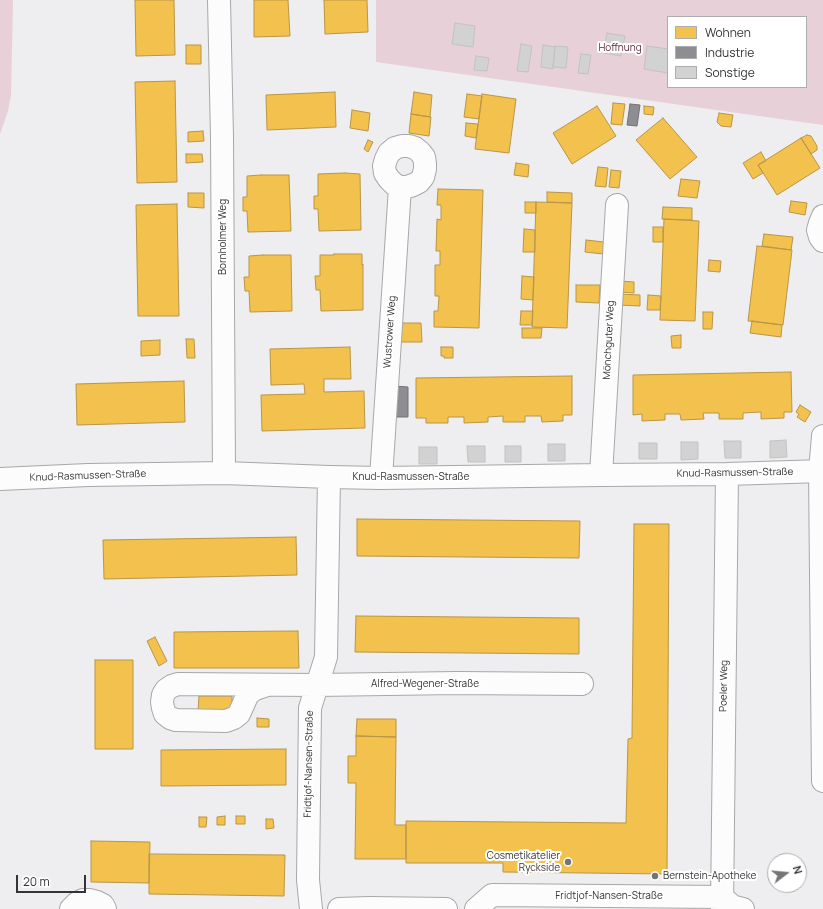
<!DOCTYPE html>
<html>
<head>
<meta charset="utf-8">
<style>
	body { margin:0 }
	#map { position:relative; width:823px; height:909px; overflow:hidden; background:#eeedef; font-family:Manrope,sans-serif }
	canvas { display:block }
	.legend { position:absolute; left:667px; top:16px; width:140px; height:72px; box-sizing:border-box; background:#fff; border:1px solid #aeadae; margin:0; padding:5px 7px; list-style:none; font-size:12px; color:#343335 }
	.legend li { display:flex; align-items:center; gap:8px; height:20px }
	.legend b { width:20px; border:1px solid #aeadae }
	.north { position:absolute; left:767px; top:853px; width:40px; height:40px; box-sizing:border-box; background:#fff; border:1px solid #aeadae; border-radius:50%; rotate:74deg; font-size:11px; font-weight:700; line-height:16px; text-align:center; color:#343335 }
	.north::after { content:''; display:block; margin:auto; width:14px; height:18px; background:#757476; clip-path:polygon(50% 0,100% 100%,50% 72%,0 100%) }
	.scale { position:absolute; left:16px; top:875px; width:70px; height:18px; box-sizing:border-box; border:2px solid #343335; border-top:0; padding-left:5px; font-size:12px; line-height:14px; white-space:nowrap; color:#343335; -webkit-text-stroke:3px #fff; paint-order:stroke }
</style>
</head>
<body>
<div id="map">
<canvas width="823" height="909"></canvas>
<ul class="legend">
<li><b style="height:11px;background:#f2c14e"></b>Wohnen</li>
<li><b style="height:11px;background:#8d8d92"></b>Industrie</li>
<li><b style="height:11px;background:#d2d2d3"></b>Sonstige</li>
</ul>
<div class="north">N</div>
<div class="scale">20 m</div>
</div>
<script>
const g = document.querySelector('canvas').getContext('2d');
g.lineJoin = 'round';
function fillPath(path, color) {
  g.fillStyle = color;
  g.fill(path, 'evenodd');
}
function poly(rows) {
  const path = new Path2D();
  for (const r of rows) {
    path.moveTo(r[0], r[1]);
    for (let i = 2; i < r.length; i += 2) path.lineTo(r[i], r[i + 1]);
  }
  return path;
}
function trace(path, color, width, dash) {
  g.strokeStyle = color;
  g.lineWidth = width;
  g.lineCap = dash ? 'butt' : 'round';
  g.setLineDash(dash || []);
  g.stroke(path);
}
function label(font, color, halo, rows, align = 'center') {
  g.font = font + ' Manrope,sans-serif';
  g.lineWidth = 4;
  g.setLineDash([]);
  g.textBaseline = 'middle';
  g.strokeStyle = halo;
  g.fillStyle = color;
  for (const [text, x, y, turn = 0] of rows) {
    g.save();
    g.translate(x, y);
    g.rotate((+turn || 0) * Math.PI / 180);
    g.textAlign = isNaN(turn) ? turn : align;
    if (halo) g.strokeText(text, 0, 0);
    g.fillText(text, 0, 0);
    g.restore();
  }
}
fillPath(poly([
	[0,0,13,0,11,95,8,111,0,134],
	[376,0,823,0,823,125,376,62],
	[668,17,806,17,806,87,668,87]
]), '#e7d0d8');
const homes = poly([
	[135,0,174,0,175,55,136,56,135,0],
	[254,0,288,0,290,36,254,37,254,0],
	[324,0,367,0,368,32,325,34,324,0],
	[186,45,201,45,201,64,186,64,186,45],
	[175,81,177,182,137,183,135,82,175,81],
	[335,92,336,127,267,130,266,95,335,92],
	[414,92,432,95,430,117,411,114,414,92],
	[467,94,482,96,479,119,464,117,467,94],
	[482,94,516,99,509,153,475,149,482,94],
	[613,103,625,104,622,125,611,124,613,103],
	[597,106,616,136,572,164,553,133,597,106],
	[644,106,654,107,653,115,644,114,644,106],
	[352,110,370,113,368,131,350,128,352,110],
	[719,113,733,115,731,127,721,126,717,122,719,113],
	[411,114,431,117,429,136,409,133,411,114],
	[663,118,697,157,670,179,636,140,663,118],
	[466,123,478,124,476,138,465,136,466,123],
	[203,131,204,141,188,142,188,132,203,131],
	[807,135,811,136,817,146,817,150,811,154,801,138,807,135],
	[801,138,820,168,777,195,758,165,801,138],
	[368,140,373,142,368,152,364,149,368,140],
	[761,152,766,161,758,165,763,173,753,179,743,163,761,152],
	[186,154,202,154,203,162,186,163,186,154],
	[516,163,529,165,528,177,514,175,516,163],
	[598,167,608,168,606,187,595,186,598,167],
	[611,170,621,171,619,188,609,187,611,170],
	[345,173,360,174,361,230,319,231,318,209,314,209,314,196,318,196,318,174,345,173],
	[261,175,289,175,291,231,248,232,247,211,243,211,243,197,247,197,247,176,261,175],
	[681,179,700,181,697,198,678,196,681,179],
	[438,189,483,190,479,328,434,327,434,311,438,311,439,296,435,296,435,265,440,265,440,251,436,251,437,219,441,220,441,205,437,205,438,189],
	[547,192,572,193,572,203,547,202,547,192],
	[188,193,204,193,204,208,188,207,188,193],
	[791,201,807,203,805,215,789,212,791,201],
	[525,202,536,202,536,213,525,213,525,202],
	[536,202,572,203,567,328,532,327,536,202],
	[177,204,179,316,138,316,136,205,177,204],
	[663,207,692,208,692,220,662,219,663,207],
	[664,219,699,221,695,321,660,320,664,219],
	[653,227,663,227,663,242,653,242,653,227],
	[524,229,535,230,535,252,523,252,524,229],
	[764,234,793,237,791,250,762,246,764,234],
	[586,240,604,242,603,254,585,252,586,240],
	[757,246,792,250,783,325,748,321,757,246],
	[334,254,362,254,362,265,363,264,363,310,321,311,320,290,316,290,315,276,320,276,320,255,334,255,334,254],
	[263,255,291,255,292,311,250,312,249,291,245,291,244,277,249,277,249,256,263,255],
	[709,260,721,261,720,272,708,271,709,260],
	[522,276,534,277,533,300,521,299,522,276],
	[619,281,634,282,634,293,619,292,619,281],
	[576,285,600,285,599,303,576,302,576,285],
	[619,294,640,295,640,306,618,305,619,294],
	[648,295,661,296,660,310,647,310,648,295],
	[521,311,533,311,532,325,520,325,521,311],
	[703,312,713,312,712,329,703,329,703,312],
	[752,321,782,325,781,337,750,333,752,321],
	[395,323,421,323,422,342,395,342,395,323],
	[522,328,542,328,541,338,522,338,522,328],
	[681,335,681,348,672,348,671,336,681,335],
	[186,339,194,339,195,358,187,358,186,339],
	[160,340,160,355,141,356,141,341,160,340],
	[350,347,351,379,324,379,324,392,364,391,365,428,262,431,261,395,305,394,304,384,271,385,270,349,350,347],
	[441,347,453,347,453,358,444,358,444,356,441,356,441,347],
	[791,372,792,412,784,412,784,418,761,419,761,412,743,413,743,419,719,419,719,413,703,413,704,419,681,420,680,414,665,414,665,420,642,421,642,414,633,415,633,375,791,372],
	[572,376,572,415,563,415,563,421,542,422,541,416,525,416,525,422,503,422,503,416,488,417,488,422,464,423,464,417,448,417,448,423,426,423,426,418,416,418,416,378,572,376],
	[184,381,185,422,77,425,76,384,184,381],
	[800,405,811,412,805,422,797,417,799,414,796,412,800,405],
	[357,519,580,521,579,558,357,556,357,519],
	[634,524,669,524,667,874,503,872,503,863,406,863,406,821,626,823,628,739,632,738,634,524],
	[296,537,297,575,104,579,103,540,296,537],
	[356,616,579,618,579,654,355,652,356,616],
	[298,631,299,668,174,668,174,632,298,631],
	[155,637,167,661,159,666,147,641,155,637],
	[95,660,133,660,133,749,95,749,95,660],
	[199,696,232,696,232,712,198,711,199,696],
	[257,718,269,719,269,727,257,727,257,718],
	[357,719,396,719,396,737,356,736,357,719],
	[356,736,396,737,395,825,406,825,406,859,355,859,356,783,348,783,348,756,356,756,356,736],
	[286,749,286,785,161,786,161,750,286,749],
	[225,816,225,825,217,825,217,817,225,816],
	[236,816,245,816,245,824,236,824,236,816],
	[199,817,207,817,206,827,199,827,199,817],
	[266,819,273,819,274,828,266,829,266,819],
	[91,841,150,842,149,883,91,882,91,841],
	[149,854,285,855,284,896,149,894,149,854]
]);
fillPath(homes, '#f2c14e');
trace(homes, '#b99646', 1);
const industry = poly([
	[630,104,640,105,637,126,627,125,630,104],
	[394,386,408,387,408,417,393,417,394,386]
]);
fillPath(industry, '#8d8d92');
trace(industry, '#727276', 1);
const building = poly([
	[455,23,475,26,473,47,452,44,455,23],
	[607,33,625,36,621,56,603,53,607,33],
	[521,44,532,46,528,72,517,71,521,44],
	[543,45,555,47,553,69,541,67,543,45],
	[555,46,568,47,566,68,553,67,555,46],
	[647,46,668,49,668,73,644,69,647,46],
	[581,54,591,55,588,74,578,73,581,54],
	[476,56,489,58,487,71,474,70,476,56],
	[786,440,787,457,770,458,770,441,786,440],
	[724,441,741,441,741,458,725,458,724,441],
	[681,442,698,442,698,459,681,460,681,442],
	[639,443,657,443,657,459,639,459,639,443],
	[548,444,565,444,565,461,548,461,548,444],
	[467,446,485,446,485,462,468,462,467,446],
	[505,446,521,446,521,462,505,462,505,446],
	[419,447,437,447,437,464,419,464,419,447]
]);
fillPath(building, '#d2d2d3');
trace(building, '#c3c2c4', 1);
const minor = poly([
	[219,0,222,137,224,473],
	[823,216,820,223,818,230,820,237,823,241],
	[823,436,820,471,823,781],
	[601,475,617,205],
	[381,478,400,187,407,187,413,185,419,182,423,177,425,169,425,164,424,157,420,152,415,148,409,146,402,146,395,148,389,153,386,159,384,166,385,173,389,179,394,184,400,187],
	[0,479,88,475,224,473,329,477,381,478,601,475,727,474,823,471],
	[267,685,255,689,248,694,239,714,234,718,226,721,176,720,170,718,165,714,163,708,162,702,163,695,166,690,172,686,178,684,316,685,457,683,582,684],
	[71,909,77,903,83,900,90,900,97,902,103,905,105,909],
	[311,909,308,880,310,708,326,657,329,477],
	[339,909,369,908,446,909],
	[476,909,492,895,722,897,732,906,743,909],
	[722,909,727,474]
]);
trace(minor, '#a8a7a9', 24);
trace(minor, '#fcfcfd', 22);
for (const [x, y, r, color] of [
	[568,862,4,"#757476"],
	[655,876,4,"#757476"]
]) {
  const dot = new Path2D();
  dot.arc(x, y, r, 0, 2 * Math.PI);
  g.fillStyle = color;
  g.fill(dot);
  trace(dot, '#fff', 1.5);
}
label('10px', '#571f39', '#fff', [
	["Hoffnung",620,48]
]);
label('10px', '#343335', '#fff', [
	["Bornholmer Weg",223,237,-90],
	["Wustrower Weg",390,332,-86],
	["Mönchguter Weg",609,340,-87],
	["Knud-Rasmussen-Straße",735,473,-1],
	["Knud-Rasmussen-Straße",88,476,-2],
	["Knud-Rasmussen-Straße",411,477],
	["Alfred-Wegener-Straße",425,684],
	["Poeler Weg",724,686,-89],
	["Fridtjof-Nansen-Straße",309,764,-89],
	["Fridtjof-Nansen-Straße",609,896]
]);
label('10px', '#343335', '#fff', [
	["Cosmetikatelier",560,856],
	["Ryckside",560,868],
	["Bernstein-Apotheke",663,876,"left"]
], 'right');
</script>
</body>
</html>
